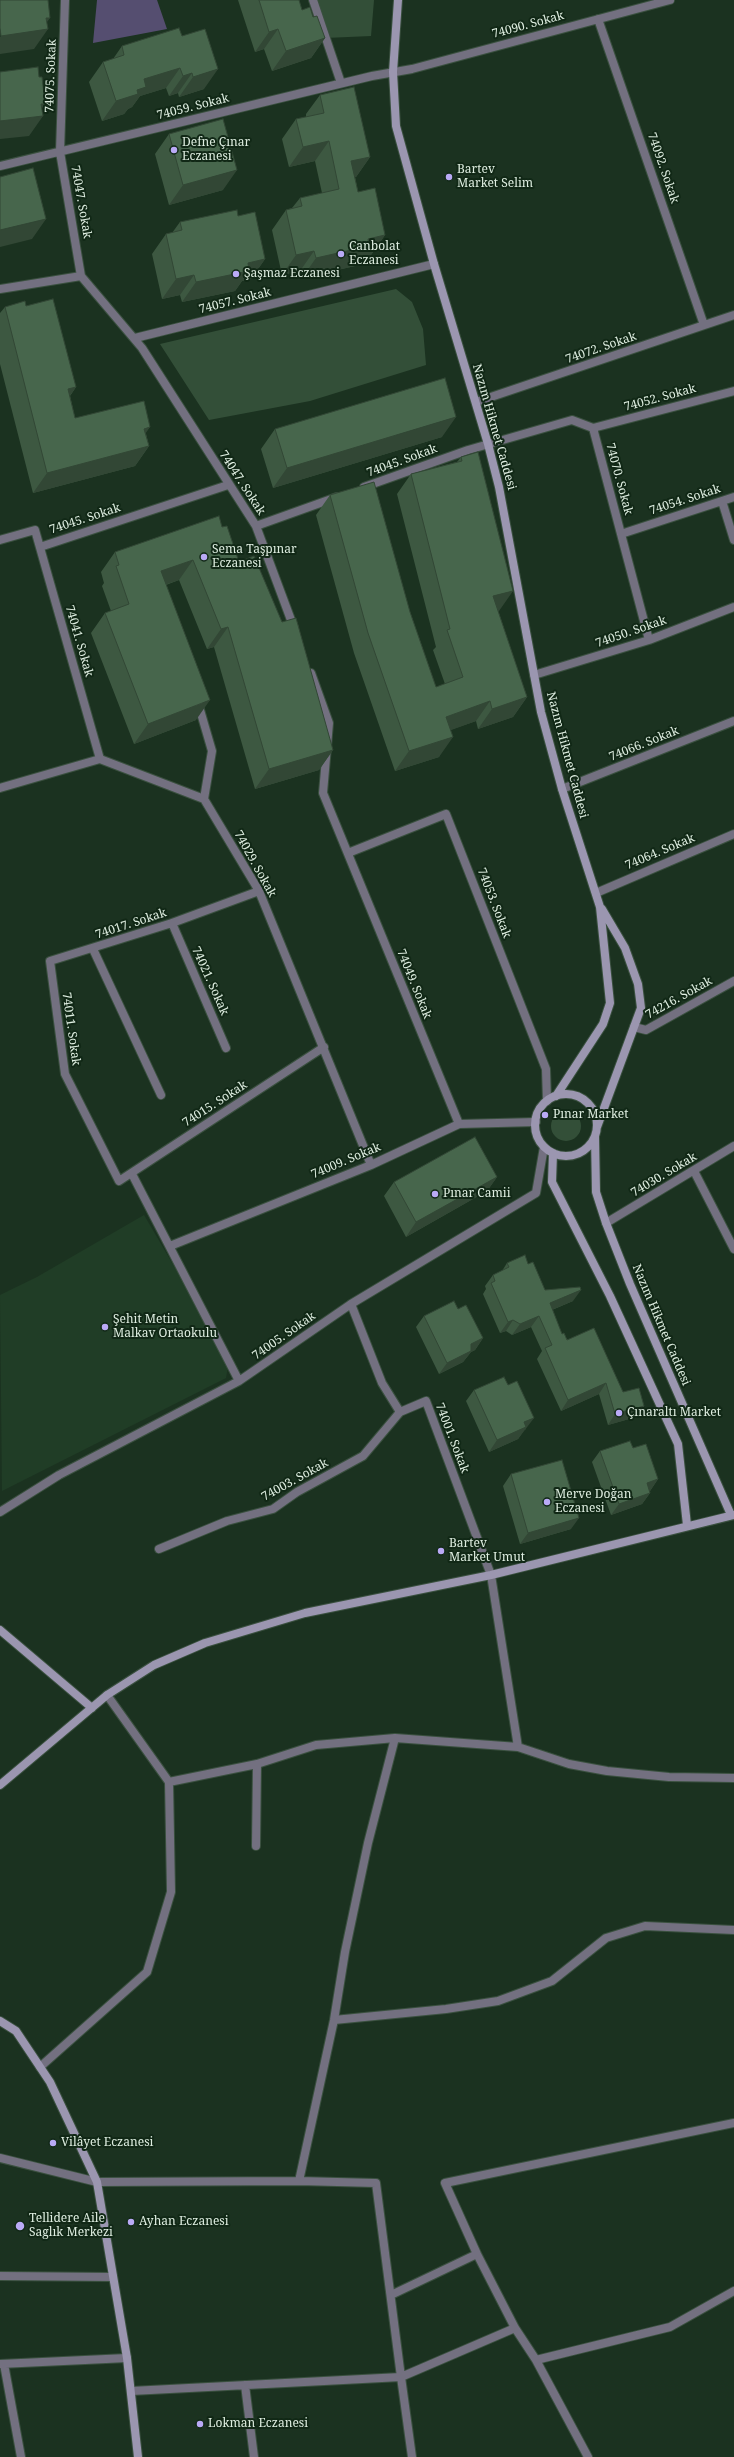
<!DOCTYPE html>
<html>
<head>
<meta charset="utf-8">
<style>
	body { margin:0 }
	canvas { display:block; background:#1b3220 }
</style>
</head>
<body>
<canvas width="734" height="2457"></canvas>
<script>
const g = document.querySelector('canvas').getContext('2d');
g.lineJoin = 'round';
function fillPath(path, color) {
  g.fillStyle = color;
  g.fill(path, 'evenodd');
}
function poly(rows) {
  const path = new Path2D();
  for (const r of rows) {
    if (r.length === 3) {
      path.moveTo(r[0] + r[2], r[1]);
      path.arc(r[0], r[1], r[2], 0, 2 * Math.PI);
      continue;
    }
    path.moveTo(r[0], r[1]);
    for (let i = 2; i < r.length; i += 2) path.lineTo(r[i], r[i + 1]);
  }
  return path;
}
function trace(path, color, width, dash) {
  g.strokeStyle = color;
  g.lineWidth = width;
  g.lineCap = dash ? 'butt' : 'round';
  g.setLineDash(dash || []);
  g.stroke(path);
}
function label(font, color, halo, rows, align = 'center') {
  g.font = font + ' "Noto Serif",serif';
  g.lineWidth = 4;
  g.setLineDash([]);
  g.textBaseline = 'middle';
  g.strokeStyle = halo;
  g.fillStyle = color;
  for (const [text, x, y, turn = 0] of rows) {
    g.save();
    g.translate(x, y);
    g.rotate((+turn || 0) * Math.PI / 180);
    g.textAlign = isNaN(turn) ? turn : align;
    if (halo) g.strokeText(text, 0, 0);
    g.fillText(text, 0, 0);
    g.restore();
  }
}
fillPath(poly([
	[144,1215,229,1360,226,1378,2,1491,0,1295,37,1277]
]), '#203d26');
fillPath(poly([
	[312,0,374,0,371,36,325,38],
	[396,289,412,302,423,329,426,365,310,401,209,420,160,344],
	[566,1126,15]
]), '#334f38');
fillPath(poly([
	[97,0,157,0,167,29,93,43]
]), '#554e70');
const street = poly([
	[65,0,60,152,81,276,142,348,256,526,294,628],
	[313,0,341,83],
	[598,19,704,325],
	[0,166,372,76,412,69,670,0],
	[0,289,81,276],
	[135,338,434,264],
	[476,402,734,315],
	[593,428,734,391],
	[364,487,468,450,572,420,593,428,649,640],
	[722,501,734,540],
	[256,526,337,497],
	[621,534,734,497],
	[0,540,35,530,100,759],
	[40,547,228,485],
	[311,673,329,723,323,793,459,1124],
	[534,675,649,640,734,607],
	[198,703,212,751,204,799],
	[0,788,100,759,204,799,259,891,371,1165],
	[562,789,734,721],
	[348,853,446,814,546,1069,547,1101],
	[259,891,172,923,50,961,65,1074,119,1181,324,1047],
	[596,893,734,834],
	[172,923,226,1048],
	[93,949,161,1095],
	[634,1027,646,1030,734,981],
	[694,1171,734,1249],
	[132,1174,239,1381],
	[606,1223,734,1146],
	[170,1246,371,1165,459,1124,536,1122],
	[351,1304,382,1383,400,1412,426,1401,491,1575,518,1747],
	[0,1512,59,1475,239,1381,351,1304,536,1193,544,1147],
	[159,1549,227,1521,273,1509,297,1492,363,1456,400,1412],
	[107,1695,169,1782,257,1764,316,1745,395,1738,518,1747,569,1764,607,1771,669,1777,734,1778],
	[256,1846,257,1764],
	[334,2020,446,2009,498,2001,552,1981,606,1938,645,1926,734,1930],
	[40,2067,147,1972,171,1892,169,1782],
	[0,2158,97,2182,299,2181,376,2183,401,2377,515,2328],
	[299,2181,334,2020,345,1952,368,1843,395,1738],
	[0,2276,113,2277],
	[391,2295,477,2254],
	[536,2360,670,2327,734,2291],
	[0,2364,127,2358],
	[4,2364,21,2457],
	[245,2385,254,2457],
	[131,2391,401,2377,412,2457],
	[588,2457,536,2360,515,2328,477,2254,445,2183,734,2123]
]);
const secondary = poly([
	[398,0,393,72,396,126,434,264,488,444,499,487,541,712,562,789,600,907,610,1003,603,1024,556,1096],
	[566,1125,31],
	[597,1127,641,1008,638,984,625,948,602,909],
	[595,1137,596,1192,606,1223,630,1284,731,1515],
	[553,1153,552,1182,610,1296,678,1444,687,1525],
	[0,1630,92,1708],
	[0,1785,107,1695,154,1665,205,1643,305,1613,491,1575,734,1515],
	[0,2021,16,2031,50,2082,97,2182,127,2358,138,2457]
]);
trace(street, '#3a503f', 10);
trace(secondary, '#3a503f', 10);
trace(street, '#737080', 8);
trace(secondary, '#9b96b0', 8);
fillPath(poly([
	[238,0,299,0,302,10,313,17,325,38,311,58,272,71,264,49,255,52],
	[182,36,204,89,179,97,178,93,169,96,166,88,140,96,132,107,128,109,124,114,102,121,89,82,103,62,113,59,122,46],
	[320,95,370,157,356,177,355,177,358,192,385,235,371,255,362,257,355,266,302,278,300,271,282,275,272,230,286,210,292,208,300,198,322,193,315,161,289,167,282,139,296,119,306,117,306,114],
	[169,134,223,190,169,205,155,154],
	[238,216,265,259,251,279,242,281,235,291,182,302,180,295,162,299,152,254,166,234,172,233,180,222],
	[26,306,76,387,70,396,75,418,146,434,149,446,135,466,33,493,0,364,0,313,5,307],
	[275,429,442,437,273,488,261,449],
	[461,457,498,611,527,697,513,717,478,729,476,721,450,730,439,757,395,771,354,653,316,515,330,495,410,612,436,687,445,684,433,650,436,647,397,494,411,474,457,462],
	[222,527,239,562,333,750,319,770,255,789,214,647,207,649,179,580,166,585,196,720,134,744,91,633,105,613,111,611,102,586,104,583,101,572,115,552],
	[497,1177,487,1191,406,1237,384,1196,394,1182],
	[507,1263,528,1264,545,1290,573,1301,552,1310,562,1334,623,1392,644,1406,636,1417,608,1425,599,1394,561,1411,537,1359,542,1351,531,1327,512,1335,506,1331,500,1333,483,1294,486,1289,485,1286,493,1275,502,1271],
	[458,1309,483,1338,475,1350,471,1352,463,1362,439,1374,416,1327,424,1316],
	[474,1390,526,1429,524,1430,518,1439,489,1452,466,1401],
	[633,1448,658,1479,650,1491,650,1493,642,1504,611,1515,592,1462,600,1451],
	[511,1474,571,1529,520,1544,503,1486]
]), '#3d5841');
fillPath(poly([
	[46,18,50,18,41,30,48,29,34,49,0,54,0,37,1,36],
	[278,29,264,49,255,52,269,32],
	[325,38,311,58,272,71,286,51],
	[180,68,166,88,140,96,132,107,128,109,124,114,102,121,116,101,144,79],
	[218,69,204,89,179,97,193,77],
	[192,73,178,93,169,96,183,76],
	[41,104,45,104,36,117,43,116,29,136,0,139,0,121],
	[329,141,315,161,289,167,303,147],
	[370,157,356,177,337,181,351,161],
	[237,170,223,190,169,205,183,185],
	[46,219,32,239,0,247,0,230],
	[385,235,371,255,362,257,355,266,302,278,316,258,368,239],
	[314,251,300,271,282,275,296,255],
	[265,259,251,279,242,281,235,291,182,302,196,282,248,263],
	[194,275,180,295,162,299,176,279],
	[76,387,62,407,68,389],
	[456,417,442,437,273,488,287,468],
	[150,427,136,447,144,429],
	[149,446,135,466,33,493,47,473],
	[193,560,179,580,147,591,161,571],
	[513,591,499,611,479,616,493,596],
	[228,627,214,647,207,649,221,629],
	[527,697,513,717,478,729,492,709],
	[210,700,196,720,134,744,148,724],
	[490,701,476,721,432,737,446,717],
	[453,737,439,757,395,771,409,751],
	[333,750,319,770,255,789,269,769],
	[497,1177,487,1191,406,1237,416,1222],
	[581,1290,573,1301,542,1314,550,1303],
	[539,1316,531,1327,512,1335,520,1324],
	[513,1320,506,1331,500,1333,508,1322],
	[483,1338,475,1350,471,1352,463,1362,439,1374,447,1363,471,1344],
	[606,1383,599,1394,561,1411,568,1400],
	[644,1406,636,1417,608,1425,615,1414],
	[534,1418,518,1439,489,1452,497,1440,524,1422],
	[658,1479,650,1491,639,1495,647,1483],
	[650,1493,642,1504,611,1515,619,1504],
	[579,1518,571,1529,520,1544,528,1533]
]), '#324735');
const building = poly([
	[0,0,48,0,50,18,46,18,48,29,1,36,0,28,0,0],
	[259,0,299,0,302,10,310,7,313,17,317,16,325,38,286,51,278,29,269,32,259,0],
	[179,28,182,36,205,29,218,69,193,77,192,73,183,76,180,68,144,79,146,87,137,90,138,94,116,101,103,62,124,55,122,46,179,28],
	[38,67,39,77,42,77,45,104,41,104,43,116,0,121,0,72,38,67],
	[354,87,370,157,351,161,358,192,375,188,385,235,368,239,369,246,316,258,314,251,296,255,286,210,302,206,300,198,339,189,329,141,303,147,296,119,324,113,320,95,354,87],
	[223,119,237,170,183,185,169,134,223,119],
	[33,168,46,219,0,230,0,177,33,168],
	[237,210,238,216,255,212,265,259,248,263,249,271,196,282,194,275,176,279,166,234,182,230,180,222,237,210],
	[53,299,76,387,68,389,75,418,144,401,150,427,144,429,149,446,47,473,5,307,25,301,26,306,53,299],
	[445,378,456,417,287,468,275,429,445,378],
	[478,452,513,591,493,596,527,697,492,709,490,701,446,717,453,737,409,751,368,633,330,495,374,482,410,612,436,687,463,677,447,630,450,629,411,474,462,461,461,457,478,452],
	[219,516,222,527,227,526,239,562,254,556,282,622,296,618,333,750,269,769,228,627,221,629,193,560,161,571,210,700,148,724,105,613,129,604,116,566,119,565,115,552,219,516],
	[475,1137,497,1177,416,1222,394,1182,475,1137],
	[525,1255,528,1264,533,1262,545,1290,580,1287,581,1290,550,1303,562,1334,564,1333,567,1340,594,1328,623,1392,639,1388,644,1406,615,1414,606,1383,568,1400,545,1348,552,1345,539,1316,520,1324,513,1320,508,1322,491,1283,495,1281,493,1275,509,1267,507,1263,525,1255],
	[454,1301,458,1309,466,1305,483,1338,471,1344,471,1351,447,1363,424,1316,454,1301],
	[504,1377,508,1385,517,1381,534,1418,524,1422,526,1427,497,1440,474,1390,504,1377],
	[630,1441,633,1448,646,1444,658,1479,647,1483,650,1493,619,1504,600,1451,630,1441],
	[562,1460,579,1518,528,1533,511,1474,562,1460]
]);
fillPath(building, '#47664c');
trace(building, '#324735', 1);
for (const [x, y, r, color] of [
	[174,150,4,"#baaaf6"],
	[449,177,4,"#baaaf6"],
	[341,254,4,"#baaaf6"],
	[236,274,4,"#baaaf6"],
	[204,557,4,"#baaaf6"],
	[545,1115,4,"#baaaf6"],
	[435,1194,4,"#baaaf6"],
	[105,1327,4,"#baaaf6"],
	[619,1413,4,"#baaaf6"],
	[547,1502,4,"#baaaf6"],
	[441,1551,4,"#baaaf6"],
	[53,2143,4,"#baaaf6"],
	[131,2222,4,"#baaaf6"],
	[20,2226,5,"#baaaf6"],
	[200,2424,4,"#baaaf6"]
]) {
  const dot = new Path2D();
  dot.arc(x, y, r, 0, 2 * Math.PI);
  g.fillStyle = color;
  g.fill(dot);
  trace(dot, '#112816', 1.5);
}
label('12px', '#dfeee1', '#112816', [
	["74090. Sokak",528,25,-15],
	["74075. Sokak",51,76,-88],
	["74059. Sokak",193,107,-14],
	["74092. Sokak",663,168,71],
	["74047. Sokak",81,202,80],
	["74057. Sokak",235,301,-14],
	["74072. Sokak",601,348,-19],
	["74052. Sokak",660,398,-15],
	["Nazım Hikmet Caddesi",494,427,74],
	["74045. Sokak",402,461,-20],
	["74070. Sokak",619,479,75],
	["74047. Sokak",242,483,57],
	["74054. Sokak",685,500,-18],
	["74045. Sokak",85,519,-18],
	["74050. Sokak",631,632,-19],
	["74041. Sokak",79,641,74],
	["74066. Sokak",644,744,-22],
	["Nazım Hikmet Caddesi",567,755,75],
	["74064. Sokak",660,852,-23],
	["74029. Sokak",255,864,61],
	["74053. Sokak",494,903,69],
	["74017. Sokak",131,924,-18],
	["74021. Sokak",210,981,66],
	["74049. Sokak",414,984,68],
	["74216. Sokak",679,998,-29],
	["74011. Sokak",71,1029,82],
	["74015. Sokak",215,1104,-33],
	["74009. Sokak",346,1161,-23],
	["74030. Sokak",664,1175,-31],
	["Nazım Hikmet Caddesi",661,1325,67],
	["74005. Sokak",284,1336,-35],
	["74001. Sokak",452,1438,69],
	["74003. Sokak",295,1480,-29]
]);
label('12px', '#dfeee1', '#112816', [
	["Defne Çınar",182,143],
	["Eczanesi",182,157],
	["Bartev",457,170],
	["Market Selim",457,184],
	["Canbolat",349,247],
	["Eczanesi",349,261],
	["Şaşmaz Eczanesi",244,274],
	["Sema Taşpınar",212,550],
	["Eczanesi",212,564],
	["Pınar Market",553,1115],
	["Pınar Camii",443,1194],
	["Şehit Metin",113,1320],
	["Malkav Ortaokulu",113,1334],
	["Çınaraltı Market",627,1413],
	["Merve Doğan",555,1495],
	["Eczanesi",555,1509],
	["Bartev",449,1544],
	["Market Umut",449,1558],
	["Vilâyet Eczanesi",61,2143],
	["Tellidere Aile",29,2219],
	["Saglık Merkezi",29,2233],
	["Ayhan Eczanesi",139,2222],
	["Lokman Eczanesi",208,2424]
], 'left');
</script>
</body>
</html>
